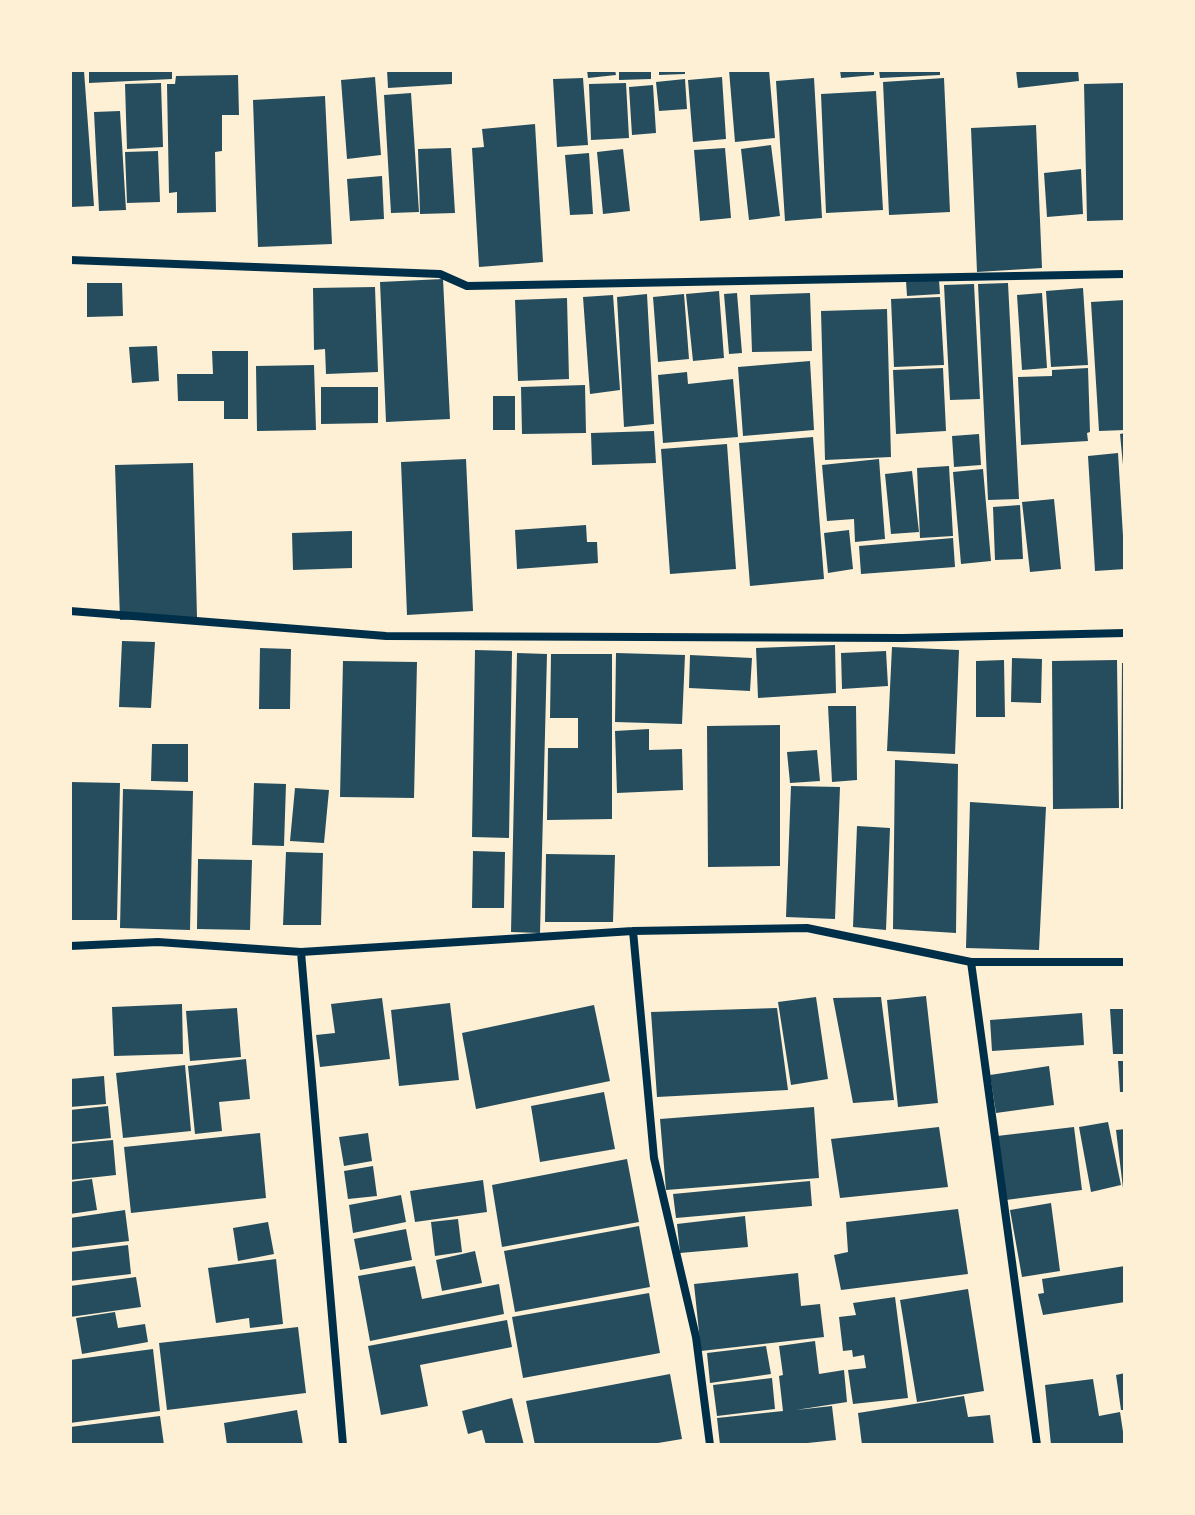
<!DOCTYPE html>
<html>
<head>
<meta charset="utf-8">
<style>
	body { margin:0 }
	#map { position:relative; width:1195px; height:1515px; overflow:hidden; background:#fdf0d5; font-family:Rubik,sans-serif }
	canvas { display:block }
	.frame { position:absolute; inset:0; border:72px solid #fdf0d5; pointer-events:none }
</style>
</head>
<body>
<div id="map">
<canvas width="1195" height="1515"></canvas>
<div class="frame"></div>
</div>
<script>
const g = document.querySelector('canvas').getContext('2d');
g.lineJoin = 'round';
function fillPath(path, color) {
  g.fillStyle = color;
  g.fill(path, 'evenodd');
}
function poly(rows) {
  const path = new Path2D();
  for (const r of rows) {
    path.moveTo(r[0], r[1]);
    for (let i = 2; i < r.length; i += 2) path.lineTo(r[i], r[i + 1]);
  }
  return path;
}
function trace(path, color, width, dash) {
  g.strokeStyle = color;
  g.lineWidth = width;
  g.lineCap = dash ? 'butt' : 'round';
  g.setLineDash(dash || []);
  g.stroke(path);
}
fillPath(poly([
	[89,70,172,70,172,79,89,83],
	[387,70,452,70,452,84,388,88],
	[587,70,615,70,616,75,588,78],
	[619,70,651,70,651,79,619,80],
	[659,70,685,70,685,74,659,75],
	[729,70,769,70,775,138,735,142],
	[840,70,874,70,874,75,841,78],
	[879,70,940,70,940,75,880,78],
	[1016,70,1078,70,1079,81,1018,88],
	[84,71,94,206,70,207,70,72],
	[238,75,239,115,222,115,222,151,215,152,216,212,177,213,177,192,169,193,167,84,175,84,176,76],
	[375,77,381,155,347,159,341,80],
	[722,77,726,139,693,142,688,80],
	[583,78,588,145,557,147,553,79],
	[814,78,822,218,785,221,776,81],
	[944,78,950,212,889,215,883,82],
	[685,79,687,109,659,111,656,82],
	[161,83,163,147,127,149,125,84],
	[626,83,629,138,591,140,589,84],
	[1125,83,1125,220,1087,221,1084,84],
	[653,85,656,133,632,135,629,87],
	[876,91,883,210,826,213,821,94],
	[411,93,419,212,391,213,384,95],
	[325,96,332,244,258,247,253,100],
	[120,111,126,210,99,211,94,112],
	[535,124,543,262,479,267,472,148,484,147,482,129],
	[1036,125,1042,268,977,272,971,128],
	[771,145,780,216,749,220,741,149],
	[451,148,455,213,420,214,418,149],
	[725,148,731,218,700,221,694,150],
	[623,149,630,211,603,214,597,152],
	[158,151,160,202,127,203,125,152],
	[589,153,593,214,570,215,565,155],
	[1081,169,1083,214,1047,217,1044,173],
	[382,176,384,219,350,221,347,179],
	[443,279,450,419,386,422,380,282],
	[939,280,940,294,907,296,906,281],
	[87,283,122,283,123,316,87,317],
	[1008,283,1019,499,988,500,978,284],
	[974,284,980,399,950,400,944,285],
	[375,287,378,372,326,374,325,349,314,350,313,288],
	[1083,288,1088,365,1051,367,1046,291],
	[719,291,724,358,693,361,686,294],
	[737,293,742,353,729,354,724,294],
	[810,293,812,351,752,352,750,295],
	[1042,293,1047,368,1022,370,1017,295],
	[647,294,654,424,624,427,617,297],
	[684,294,689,359,658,362,653,297],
	[613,295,620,390,590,394,583,297],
	[940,297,944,365,894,367,891,299],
	[567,298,569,379,518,381,515,300],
	[1125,300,1125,430,1099,431,1091,302],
	[887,309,891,457,825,460,821,311],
	[157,346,159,381,132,383,129,347],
	[212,351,248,351,248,419,224,419,224,401,178,401,177,374,213,374],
	[810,361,814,430,743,436,738,367],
	[314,365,316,430,257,431,256,366],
	[943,368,946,431,896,434,893,370],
	[1088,368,1090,432,1087,433,1088,441,1021,445,1018,377,1052,376,1052,370],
	[687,372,688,384,733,379,738,437,663,443,658,375],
	[585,385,586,433,522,434,521,387],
	[321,387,378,387,378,423,321,424],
	[493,396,515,396,515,430,493,430],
	[654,431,656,463,592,465,591,433],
	[1125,433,1125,465,1123,465,1120,434],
	[979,434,981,465,954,467,952,436],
	[813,437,824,579,750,586,739,443],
	[727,444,736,569,670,574,661,449],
	[1118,453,1125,569,1095,571,1088,456],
	[466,459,473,611,407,615,401,462],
	[879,459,885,539,855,542,854,519,827,521,822,465],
	[193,463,197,617,120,620,115,465],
	[949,466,953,536,920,538,917,468],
	[983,469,991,561,961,564,953,472],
	[912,471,919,532,891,534,885,474],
	[1054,499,1061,569,1030,572,1022,502],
	[1020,505,1023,559,995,560,993,507],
	[586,525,587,542,597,542,598,563,517,569,515,530],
	[849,530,853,569,828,573,824,533],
	[352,531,352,568,293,570,292,533],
	[953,538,955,567,861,574,859,546],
	[122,641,155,642,151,708,119,707],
	[835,645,836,693,758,698,756,648],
	[892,647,959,650,955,754,887,751],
	[260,648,291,649,290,709,259,709],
	[475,650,512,651,509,838,472,837],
	[886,651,888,686,842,689,841,653],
	[517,653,547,654,540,933,511,932],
	[616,653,685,655,682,724,615,722],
	[551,654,612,654,612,819,547,820,548,748,578,748,578,718,550,718],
	[690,655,752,658,750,691,689,688],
	[1012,658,1042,659,1041,703,1011,702],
	[1004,660,1005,717,976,717,976,661],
	[1117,660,1119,808,1053,809,1052,661],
	[343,661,417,662,414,798,340,797],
	[1122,663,1125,663,1125,809,1121,809],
	[828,706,856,706,857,780,832,782],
	[780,725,780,866,708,867,707,726],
	[649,729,649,750,682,749,683,790,617,793,615,731],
	[152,744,188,744,188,782,151,781],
	[817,750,820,781,790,783,787,752],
	[895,760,958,764,956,933,893,929],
	[70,782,120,783,117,920,70,920],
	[254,783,286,784,284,846,252,845],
	[791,786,840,787,835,919,786,917],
	[295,788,329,790,324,843,290,841],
	[123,789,193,791,190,930,120,928],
	[970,802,1046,807,1039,950,966,948],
	[857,826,890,828,886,930,853,927],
	[473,851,505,852,504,908,472,908],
	[286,852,323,853,321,925,283,925],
	[546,854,615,855,613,922,545,922],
	[198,859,252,860,250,930,197,929],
	[926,996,938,1103,898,1107,887,1000],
	[816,997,828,1079,791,1085,778,1002],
	[881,997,894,1100,853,1103,833,998],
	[382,998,390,1059,320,1067,316,1035,335,1033,331,1004],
	[450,1003,459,1080,399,1086,391,1010],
	[182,1004,183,1054,114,1056,112,1007],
	[594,1005,610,1081,476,1109,462,1033],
	[237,1008,241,1057,190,1061,186,1011],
	[777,1008,788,1090,657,1097,651,1012],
	[1110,1009,1125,1009,1125,1054,1113,1054],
	[1082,1013,1084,1045,992,1051,990,1020],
	[246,1059,250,1099,219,1102,222,1131,195,1134,188,1066],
	[1118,1061,1125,1061,1125,1092,1120,1092],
	[185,1065,191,1131,123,1138,116,1073],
	[1049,1066,1054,1105,996,1113,990,1075],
	[104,1076,106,1104,70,1107,70,1079],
	[604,1092,615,1149,540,1162,531,1106],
	[108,1106,111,1138,70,1142,70,1110],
	[814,1107,819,1178,666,1190,660,1119],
	[1108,1122,1121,1185,1091,1192,1079,1127],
	[939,1127,948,1187,840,1198,831,1139],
	[1074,1127,1082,1190,1006,1200,997,1136],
	[1125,1129,1125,1188,1123,1188,1116,1130],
	[260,1133,266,1198,131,1213,124,1147],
	[368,1133,372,1161,344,1166,339,1137],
	[113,1140,116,1175,70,1180,70,1144],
	[627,1159,639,1222,502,1247,492,1185],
	[373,1166,377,1196,348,1199,344,1171],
	[92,1179,97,1210,70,1214,70,1182],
	[483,1180,487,1212,415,1222,410,1191],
	[810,1181,812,1206,676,1218,673,1194],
	[401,1195,406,1222,353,1233,349,1205],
	[1051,1203,1060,1271,1022,1277,1010,1210],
	[958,1209,968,1274,841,1290,834,1255,848,1252,846,1222],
	[125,1210,129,1241,70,1248,70,1218],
	[745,1216,748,1247,680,1253,677,1224],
	[458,1219,462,1252,435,1256,431,1222],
	[268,1222,274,1254,238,1261,233,1228],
	[639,1226,650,1287,515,1312,504,1251],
	[406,1229,412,1260,360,1270,354,1239],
	[128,1245,131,1274,70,1281,70,1252],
	[475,1251,482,1283,442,1291,436,1260],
	[276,1259,283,1324,250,1328,249,1318,216,1323,208,1268],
	[415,1266,422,1299,499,1284,504,1314,370,1341,358,1276],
	[1125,1266,1125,1302,1043,1315,1038,1294,1044,1293,1042,1279],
	[798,1273,801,1306,820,1304,824,1337,701,1351,694,1284],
	[136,1277,141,1307,70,1317,70,1286],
	[968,1289,984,1391,917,1402,900,1300],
	[649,1293,660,1353,523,1378,512,1317],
	[895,1297,908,1398,853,1404,848,1370,866,1368,864,1355,853,1357,852,1350,843,1351,839,1317,856,1315,853,1303],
	[115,1312,118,1328,145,1324,148,1342,82,1354,76,1318],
	[507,1320,512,1347,420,1365,428,1406,381,1415,368,1346],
	[298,1327,306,1393,167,1410,159,1343],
	[815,1341,819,1374,844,1370,847,1402,796,1410,832,1406,836,1440,789,1445,720,1445,717,1418,783,1411,779,1376,783,1375,779,1346],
	[766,1346,771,1374,710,1383,707,1353],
	[153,1349,160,1411,70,1423,70,1360],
	[1125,1373,1125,1410,1121,1410,1116,1375],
	[670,1374,682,1439,646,1445,535,1445,526,1401],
	[772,1378,775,1409,717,1416,713,1385],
	[1093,1379,1099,1416,1120,1412,1125,1445,1051,1445,1045,1385],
	[964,1396,968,1417,990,1415,994,1445,862,1445,858,1413],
	[512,1398,524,1445,486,1445,482,1430,468,1434,462,1411],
	[297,1410,303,1445,227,1445,224,1423],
	[160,1416,164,1445,70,1445,70,1427]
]), '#264d5e');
trace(poly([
	[70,260,440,274,467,286,1125,274],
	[70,611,386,636,903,638,1125,633],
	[633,931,654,1158,696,1337,710,1445],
	[70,946,158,942,301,952,633,931,807,928,971,962,1037,1445],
	[301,952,343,1445],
	[971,962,1125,962]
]), '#003049', 8);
</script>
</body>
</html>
